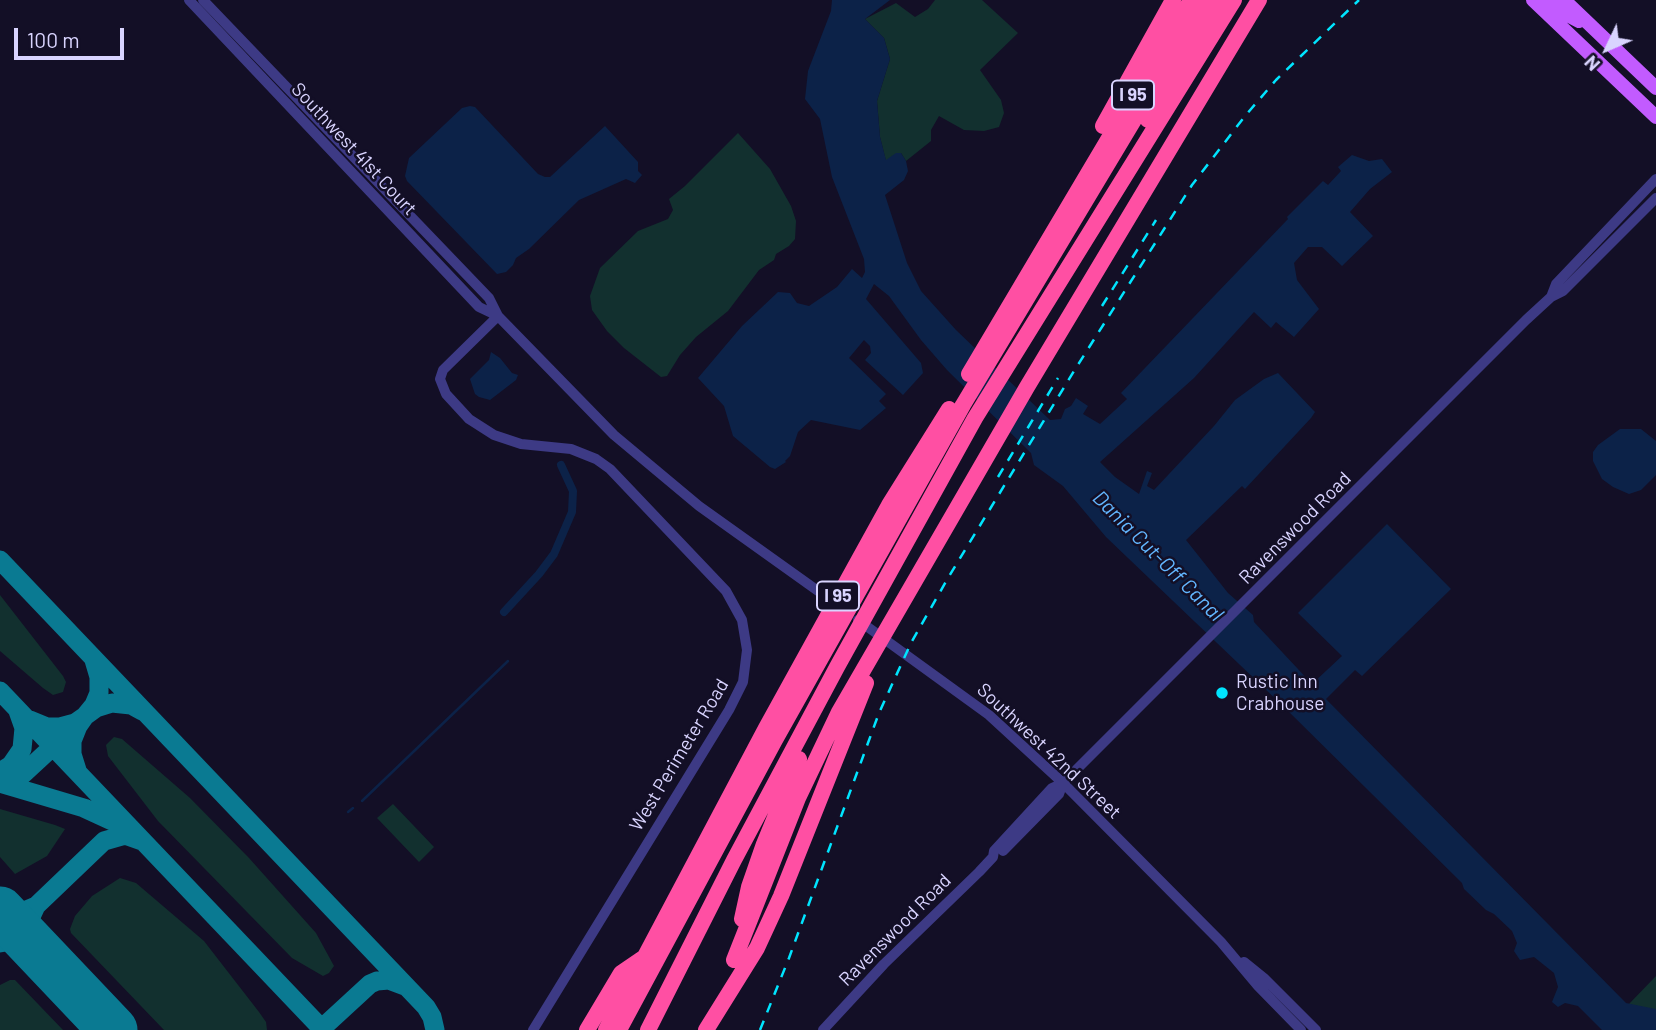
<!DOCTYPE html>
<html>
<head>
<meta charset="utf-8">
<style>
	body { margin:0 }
	#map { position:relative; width:1656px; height:1030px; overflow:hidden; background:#130f26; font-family:Barlow,sans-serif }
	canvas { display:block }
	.north { position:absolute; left:1572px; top:14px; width:70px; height:70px; -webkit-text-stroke:5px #130f26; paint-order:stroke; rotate:226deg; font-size:19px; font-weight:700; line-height:28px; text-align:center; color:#d9d4ff }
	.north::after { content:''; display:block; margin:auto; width:24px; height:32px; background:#d9d4ff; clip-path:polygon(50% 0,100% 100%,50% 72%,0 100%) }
	.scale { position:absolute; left:14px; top:28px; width:110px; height:32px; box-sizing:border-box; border:4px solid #d9d4ff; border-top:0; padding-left:9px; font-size:21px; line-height:24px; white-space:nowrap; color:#d9d4ff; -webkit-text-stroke:5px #130f26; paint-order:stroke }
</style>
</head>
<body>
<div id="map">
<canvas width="1656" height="1030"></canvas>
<div class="north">N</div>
<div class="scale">100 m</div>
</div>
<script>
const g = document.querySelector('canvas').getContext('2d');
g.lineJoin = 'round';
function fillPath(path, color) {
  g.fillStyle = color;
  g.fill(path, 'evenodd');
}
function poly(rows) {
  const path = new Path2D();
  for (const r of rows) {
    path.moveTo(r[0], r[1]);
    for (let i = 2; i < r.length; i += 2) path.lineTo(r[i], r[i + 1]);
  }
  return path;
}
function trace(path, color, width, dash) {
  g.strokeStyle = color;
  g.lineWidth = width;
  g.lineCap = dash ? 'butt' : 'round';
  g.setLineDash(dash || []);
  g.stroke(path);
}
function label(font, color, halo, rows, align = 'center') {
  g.font = font + ' Barlow,sans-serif';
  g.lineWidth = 5;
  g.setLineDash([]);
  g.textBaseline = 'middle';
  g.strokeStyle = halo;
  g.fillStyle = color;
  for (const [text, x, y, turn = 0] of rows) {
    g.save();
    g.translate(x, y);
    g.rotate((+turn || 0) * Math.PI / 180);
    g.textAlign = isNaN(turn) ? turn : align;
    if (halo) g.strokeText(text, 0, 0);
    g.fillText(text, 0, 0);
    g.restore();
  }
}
fillPath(poly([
	[935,0,982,0,1018,33,980,70,1001,100,1004,113,999,127,984,131,964,130,939,116,931,130,931,141,906,161,901,153,886,161,880,137,877,101,890,59,884,38,865,19,896,3,915,17,928,9],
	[738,133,770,169,791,206,796,221,795,239,789,246,776,254,774,260,759,270,728,311,696,337,680,355,667,376,661,377,624,348,607,331,592,310,590,296,600,268,638,231,668,219,673,210,669,199,685,186],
	[0,595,63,676,66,682,63,692,53,695,43,688,0,651],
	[114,737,122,739,190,798,249,858,316,933,334,966,329,973,323,976,292,958,158,821,108,756,106,745],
	[393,804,434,847,419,862,377,818],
	[0,809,55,825,65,829,47,856,15,874,0,857],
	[120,878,136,883,204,941,259,1012,266,1022,267,1030,164,1030,71,933,70,929,75,916,92,896],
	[1656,976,1656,1030,1628,1005],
	[10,980,15,980,63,1030,0,1030,0,985]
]), '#12302f');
fillPath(poly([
	[832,0,890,0,865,19,884,38,890,59,877,101,880,137,886,160,896,153,901,153,906,161,908,171,904,180,885,195,907,263,921,291,956,330,1050,420,1061,419,1065,409,1071,406,1076,398,1088,406,1083,414,1100,424,1127,399,1121,393,1288,219,1287,217,1323,181,1328,185,1341,171,1338,167,1352,155,1369,161,1382,159,1392,172,1370,189,1350,212,1373,236,1342,266,1322,247,1308,247,1294,263,1297,280,1319,309,1294,337,1276,322,1271,328,1254,312,1194,378,1100,462,1115,477,1139,494,1147,471,1152,473,1147,486,1154,490,1214,426,1235,400,1264,379,1278,373,1315,412,1311,418,1245,489,1242,486,1186,540,1228,593,1253,615,1254,622,1312,684,1342,656,1298,613,1387,524,1451,589,1362,676,1355,670,1326,699,1626,1003,1656,1009,1656,1030,1602,1030,1578,1006,1565,1003,1558,1007,1552,1002,1558,987,1554,973,1534,957,1520,960,1514,951,1517,943,1512,931,1494,914,1486,910,1464,889,1462,883,1284,707,1106,537,1063,486,1034,465,1031,453,947,370,921,340,889,296,874,284,866,299,921,363,923,373,903,395,865,360,871,353,870,346,864,340,849,358,886,394,879,401,886,408,860,430,811,420,798,432,790,456,785,461,786,462,775,469,770,467,733,436,724,406,698,378,742,326,778,292,790,293,797,303,809,306,837,287,852,269,862,278,865,272,864,259,832,177,820,119,805,99,808,71,831,11],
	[470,106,475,107,538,174,545,177,550,177,605,126,638,162,638,171,642,175,635,183,626,179,579,200,529,249,516,258,513,265,506,272,497,274,407,181,405,176,409,158,462,108],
	[491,352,500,358,512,373,518,375,516,380,490,400,479,397,475,394,470,379,489,360],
	[1620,429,1641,429,1656,441,1656,475,1641,490,1629,494,1613,487,1602,479,1593,461,1593,452,1598,445]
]), '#0c2248');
trace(poly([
	[362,801,508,661],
	[348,812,353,808]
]), '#0c2248', 2.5);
trace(poly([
	[504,612,539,574,554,554,572,512,573,491,561,465]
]), '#0c2248', 8);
trace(poly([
	[0,560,426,1007,432,1017,435,1030],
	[0,691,323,1030],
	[30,720,47,727,60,727,75,723,85,716,94,705,99,693,99,677,94,660],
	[77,770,72,754,72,741,78,726,85,716,96,708,112,703,131,705,142,711],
	[0,772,11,765,22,749,24,728,18,711],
	[0,781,21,776,61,739],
	[0,783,84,808,121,825],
	[0,907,9,911,22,912,36,906],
	[0,943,12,941,22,942,39,954],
	[45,959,34,943,29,933,29,921,36,906,104,841,125,835,142,841],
	[320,1030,370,984,377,981,389,980,405,986]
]), '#0a7a92', 19);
trace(poly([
	[0,911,113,1030]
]), '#0a7a92', 49);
trace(poly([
	[189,0,479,307,498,316],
	[203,0,489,298,498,316,614,435,699,506,839,606],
	[1551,297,1556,284,1656,179],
	[498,316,443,370,440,379,446,394,469,419,494,435,521,444,571,449,596,459,610,469,726,591,742,620,747,650,743,682,729,710,533,1030],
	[858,620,989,715,1063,783,1221,942,1258,986,1301,1030],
	[1003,851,1059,794,1063,783],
	[1244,962,1265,979,1316,1030],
	[823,1030,884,964,979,872,993,857,994,851,1052,788,1063,783,1526,320,1551,297,1563,291,1656,198]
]), '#3d3a85', 10);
trace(poly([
	[1533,0,1656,117],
	[1548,0,1562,12,1579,21],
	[1564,0,1656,88]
]), '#c25bff', 14);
trace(poly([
	[1148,120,1220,0],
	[1103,126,1173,0],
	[969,374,1191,0],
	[742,919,749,887,764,844,799,759],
	[734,960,798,798,839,712,1027,387,1259,0],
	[587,1030,621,973,643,958],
	[606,1030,766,728,889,505,949,409],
	[619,1030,775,740,963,405,1206,0],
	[648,1030,734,860,837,667,975,418,1234,0],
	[706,1030,757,948,781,896,866,683]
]), '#ff4fa3', 16);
trace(poly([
	[1102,306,1156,220],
	[998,477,1058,378],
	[760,1030,789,958,879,713,911,643,948,578,1074,371,1192,185,1245,116,1276,80,1359,0]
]), '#00e5ff', 2.5, [10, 9]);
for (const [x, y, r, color] of [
	[1222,693,7,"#00e5ff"]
]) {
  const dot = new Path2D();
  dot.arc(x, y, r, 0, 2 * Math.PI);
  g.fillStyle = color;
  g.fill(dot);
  trace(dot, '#130f26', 2.5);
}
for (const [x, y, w] of [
	[1133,95,42],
	[838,596,42]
]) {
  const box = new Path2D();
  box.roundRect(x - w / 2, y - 14.5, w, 29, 5);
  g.fillStyle = '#130f26';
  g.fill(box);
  trace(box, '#d9d4ff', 2);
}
label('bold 18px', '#d9d4ff', null, [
	["I 95",1133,95],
	["I 95",838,596]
]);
label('19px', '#d9d4ff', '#130f26', [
	["Southwest 41st Court",354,149,47],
	["Ravenswood Road",1295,528,-45],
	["Southwest 42nd Street",1049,751,43],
	["West Perimeter Road",679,755,-59],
	["Ravenswood Road",895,930,-45]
]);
label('19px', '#d9d4ff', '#130f26', [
	["Rustic Inn",1236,682],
	["Crabhouse",1236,704]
], 'left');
label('italic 21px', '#62b6ff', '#130f26', [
	["Dania Cut-Off Canal",1158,556,45]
]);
</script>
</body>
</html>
